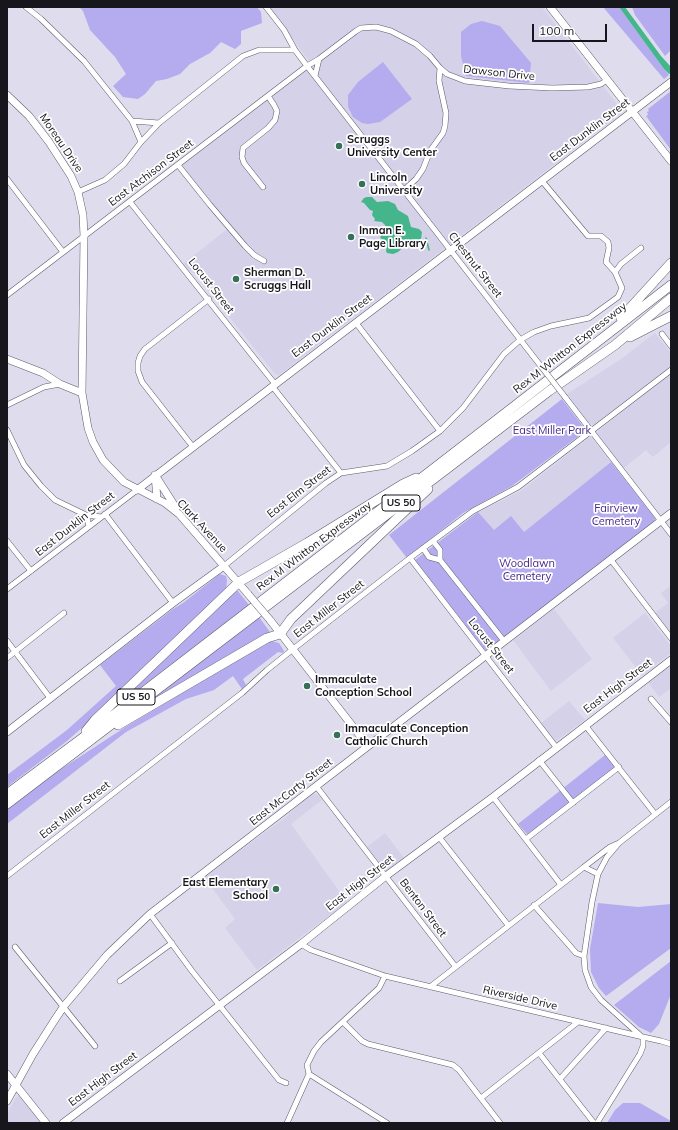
<!DOCTYPE html>
<html>
<head>
<meta charset="utf-8">
<style>
	body { margin:0 }
	#map { position:relative; width:678px; height:1130px; overflow:hidden; background:#dedced; font-family:Mulish,sans-serif }
	canvas { display:block }
	.frame { position:absolute; inset:0; border:8px solid #17161c; pointer-events:none }
	.scale { position:absolute; left:532px; top:24px; width:75px; height:18px; box-sizing:border-box; border:2px solid #17161c; border-top:0; padding-left:5px; font-size:12px; line-height:14px; white-space:nowrap; color:#17161c; -webkit-text-stroke:3px #fff; paint-order:stroke }
</style>
</head>
<body>
<div id="map">
<canvas width="678" height="1130"></canvas>
<div class="frame"></div>
<div class="scale">100 m</div>
</div>
<script>
const g = document.querySelector('canvas').getContext('2d');
g.lineJoin = 'round';
function fillPath(path, color) {
  g.fillStyle = color;
  g.fill(path, 'evenodd');
}
function poly(rows) {
  const path = new Path2D();
  for (const r of rows) {
    path.moveTo(r[0], r[1]);
    for (let i = 2; i < r.length; i += 2) path.lineTo(r[i], r[i + 1]);
  }
  return path;
}
function trace(path, color, width, dash) {
  g.strokeStyle = color;
  g.lineWidth = width;
  g.lineCap = dash ? 'butt' : 'round';
  g.setLineDash(dash || []);
  g.stroke(path);
}
function label(font, color, halo, rows, align = 'center') {
  g.font = font + ' Mulish,sans-serif';
  g.lineWidth = 3.5;
  g.setLineDash([]);
  g.textBaseline = 'middle';
  g.strokeStyle = halo;
  g.fillStyle = color;
  for (const [text, x, y, turn = 0] of rows) {
    g.save();
    g.translate(x, y);
    g.rotate((+turn || 0) * Math.PI / 180);
    g.textAlign = isNaN(turn) ? turn : align;
    if (halo) g.strokeText(text, 0, 0);
    g.fillText(text, 0, 0);
    g.restore();
  }
}
fillPath(poly([
	[269,7,542,7,623,112,279,375,275,374,195,274,186,269,183,264,231,226,210,202,182,165,312,65],
	[655,333,671,353,671,366,594,425,589,423,567,394,621,359],
	[671,373,671,442,653,457,646,450,624,468,598,435,597,433,599,430],
	[591,437,611,462,524,532,494,530,478,512,517,493,525,488,588,438],
	[671,586,671,633,655,613,668,603,661,593],
	[554,609,592,659,551,691,513,640],
	[645,613,671,646,671,653,642,675,613,638],
	[671,664,671,688,659,697,648,682],
	[569,701,585,720,556,741,552,738,540,724],
	[313,793,318,795,322,800,291,824,347,902,257,970,225,928,235,919,204,877,286,817,296,807],
	[385,833,404,858,386,871,367,847],
	[19,1095,21,1096,42,1123,7,1123,7,1114,15,1099]
]), '#d4d1e9');
fillPath(poly([
	[79,7,257,7,261,12,262,23,241,31,241,44,235,49,221,42,210,53,190,64,180,74,167,79,156,81,145,94,138,99,123,97,113,86,126,74,115,57,90,30,83,11],
	[603,7,619,7,664,69,669,75,664,79],
	[632,7,671,7,671,50,665,56,635,15],
	[482,21,500,26,531,63,529,83,466,76,461,56,461,32,471,24],
	[383,62,412,99,380,122,368,124,362,123,353,117,348,107,348,95,358,82],
	[671,91,671,150,646,116,648,115,647,112,649,111,648,109],
	[562,399,585,429,584,432,512,486,463,513,407,558,389,535],
	[611,462,655,518,654,524,610,556,519,626,488,650,485,650,415,560,478,512,494,530,511,516,524,532],
	[220,574,226,576,227,580,226,591,101,711,67,741,7,787,7,775,67,730,116,686,100,665,173,609,183,603],
	[235,590,237,590,249,605,107,713],
	[259,617,270,632,268,635,132,713],
	[271,641,279,643,284,651,283,653,278,652,243,679,246,685,242,689,233,676,214,690,186,699,126,732,7,824,7,809,52,775,127,726,264,644],
	[605,755,614,766,613,769,529,834,527,834,518,824],
	[598,903,638,907,671,904,671,948,606,996,599,988,591,972,590,949],
	[671,961,671,994,659,1024,651,1033,639,1027,614,1005],
	[623,1103,640,1103,671,1121,671,1123,607,1123,615,1110]
]), '#b5abef');
fillPath(poly([
	[619,7,625,7,661,56,671,67,671,73,669,74,664,69],
	[367,197,372,197,377,202,388,201,395,204,398,210,408,216,411,227,419,229,422,232,421,239,417,242,410,241,398,252,393,254,387,253,386,251,387,246,380,237,386,228,385,225,382,222,374,221,375,219,372,215,373,211,370,210,364,203,361,202,364,198]
]), '#45b68c');
trace(poly([
	[426,238,429,250]
]), '#45b68c', 1.5);
const street = poly([
	[26,7,41,19,84,61,132,121,141,142],
	[266,7,284,30,295,50,307,66,540,365],
	[315,76,319,59],
	[132,121,159,123],
	[178,165,210,205,245,246,254,255,264,261],
	[7,179,63,252],
	[542,181,588,236,601,236,608,242,609,248,606,262,615,272],
	[263,187,244,163,242,157,243,148,268,128,275,120,277,111,274,105,268,96],
	[404,190,416,179,423,169,430,151,443,133,445,126,446,113,439,81,440,68],
	[78,192,105,180,124,164,141,142,159,123,243,56,259,50,295,50],
	[130,202,275,384],
	[7,295,307,66,319,59,356,31,361,28,376,27,391,31,416,44,430,56,440,68,447,74,465,81,509,86,552,88,588,87,601,84,607,80],
	[356,323,440,431],
	[662,334,671,346],
	[272,386,341,473],
	[565,397,671,534],
	[7,405,44,387,60,384],
	[7,430,24,465,41,486,55,500,86,515,89,526],
	[193,447,142,382,138,371,138,363,140,356,145,349,209,299],
	[105,514,173,603],
	[86,515,101,517],
	[7,541,31,571],
	[433,541,440,550,440,560,504,641],
	[423,548,429,557,440,560],
	[410,558,556,747],
	[611,560,671,638],
	[224,566,326,483,341,473,387,466,412,451,440,431,463,408,504,354,520,340,534,332,551,326,589,318,618,297,622,288,615,272,621,264,641,248],
	[7,589,137,490],
	[7,641,50,698],
	[7,658,64,613],
	[651,699,671,722],
	[585,725,655,814],
	[539,760,573,803],
	[316,786,455,966],
	[493,797,561,885],
	[439,837,508,925],
	[526,839,619,767],
	[619,843,607,857,598,874,592,902,584,956,585,970,591,987,601,1000,642,1037],
	[584,867,610,847,619,843,671,802],
	[7,876,242,693,267,670,292,650,410,558,473,511,518,487,671,370],
	[534,905,576,953,584,956],
	[150,914,192,971,279,1080,286,1083],
	[301,944,311,950,385,976,643,1037,661,1041,671,1044],
	[15,947,95,1046],
	[120,981,172,943],
	[430,987,584,867,598,874],
	[343,1022,362,1041,368,1044,453,1065,459,1070,500,1123],
	[539,1053,594,1123],
	[309,1074,387,1123],
	[560,1079,606,1028],
	[481,1098,578,1022],
	[287,1123,309,1074,307,1065,314,1051,321,1042,379,988,385,976],
	[597,1123,640,1054,643,1046,643,1037]
]);
const secondary = poly([
	[550,7,671,161],
	[7,95,29,116,49,142,71,176,78,192,83,215,84,236,82,393,88,428,93,442,103,460,124,482,165,503,179,514,248,594],
	[7,359,43,373,60,384,82,393],
	[155,475,176,508],
	[155,475,157,499],
	[137,490,671,82],
	[270,620,368,746],
	[7,732,173,603,224,566],
	[7,1074,46,1123],
	[7,1101,33,1054,54,1021,64,1006,107,955,150,914,671,513],
	[63,1123,301,944,386,876,493,797,671,660]
]);
const highway = poly([
	[621,318,671,263],
	[630,337,671,316],
	[118,725,267,638,280,634,291,619,428,489],
	[86,731,95,720,239,582,307,543,403,484,416,478],
	[7,794,108,719,433,469,671,285],
	[7,804,549,391,615,345,671,298]
]);
trace(street, '#5e5c6a', 6);
trace(secondary, '#5e5c6a', 8);
trace(highway, '#5e5c6a', 10);
trace(street, '#fff', 5);
trace(secondary, '#fff', 7);
trace(highway, '#fff', 9);
const streetBridge = poly([
	[540,365,565,397]
]);
const secondaryBridge = poly([
	[248,594,270,620]
]);
trace(streetBridge, '#5e5c6a', 6, []);
trace(secondaryBridge, '#5e5c6a', 8, []);
trace(streetBridge, '#fff', 5);
trace(secondaryBridge, '#fff', 7);
for (const [x, y, r, color] of [
	[339,146,4,"#377059"],
	[362,184,4,"#377059"],
	[351,237,4,"#377059"],
	[236,279,4,"#377059"],
	[307,686,4,"#377059"],
	[337,735,4,"#377059"],
	[276,889,4,"#377059"]
]) {
  const dot = new Path2D();
  dot.arc(x, y, r, 0, 2 * Math.PI);
  g.fillStyle = color;
  g.fill(dot);
  trace(dot, '#fff', 1.5);
}
for (const [x, y, w] of [
	[401,503,38],
	[136,697,38]
]) {
  const box = new Path2D();
  box.roundRect(x - w / 2, y - 8, w, 16, 3);
  g.fillStyle = '#fff';
  g.fill(box);
  trace(box, '#17161c', 1);
}
label('bold 10px', '#17161c', null, [
	["US 50",401,503],
	["US 50",136,697]
]);
label('11px', '#17161c', '#fff', [
	["Dawson Drive",499,73,6],
	["East Dunklin Street",590,130,-37],
	["Moreau Drive",61,143,56],
	["East Atchison Street",151,173,-37],
	["Chestnut Street",475,265,52],
	["Locust Street",211,286,52],
	["East Dunklin Street",332,326,-37],
	["Rex M Whitton Expressway",570,348,-38],
	["East Elm Street",299,492,-38],
	["East Dunklin Street",75,524,-38],
	["Clark Avenue",202,526,47],
	["Rex M Whitton Expressway",314,546,-37],
	["East Miller Street",329,609,-38],
	["Locust Street",491,646,52],
	["East High Street",618,686,-37],
	["East McCarty Street",291,792,-38],
	["East Miller Street",75,810,-38],
	["East High Street",360,883,-38],
	["Benton Street",423,908,53],
	["Riverside Drive",520,998,13],
	["East High Street",103,1079,-37]
]);
label('bold 11px', '#17161c', '#fff', [
	["Scruggs",347,140],
	["University Center",347,153],
	["Lincoln",370,178],
	["University",370,191],
	["Inman E.",359,231],
	["Page Library",359,244],
	["Sherman D.",244,273],
	["Scruggs Hall",244,286],
	["Immaculate",315,680],
	["Conception School",315,693],
	["Immaculate Conception",345,729],
	["Catholic Church",345,742],
	["East Elementary",268,883,"right"],
	["School",268,896,"right"]
], 'left');
label('11px', '#452888', '#fff', [
	["East Miller Park",552,431],
	["Fairview",616,509],
	["Cemetery",616,522],
	["Woodlawn",527,564],
	["Cemetery",527,577]
]);
</script>
</body>
</html>
